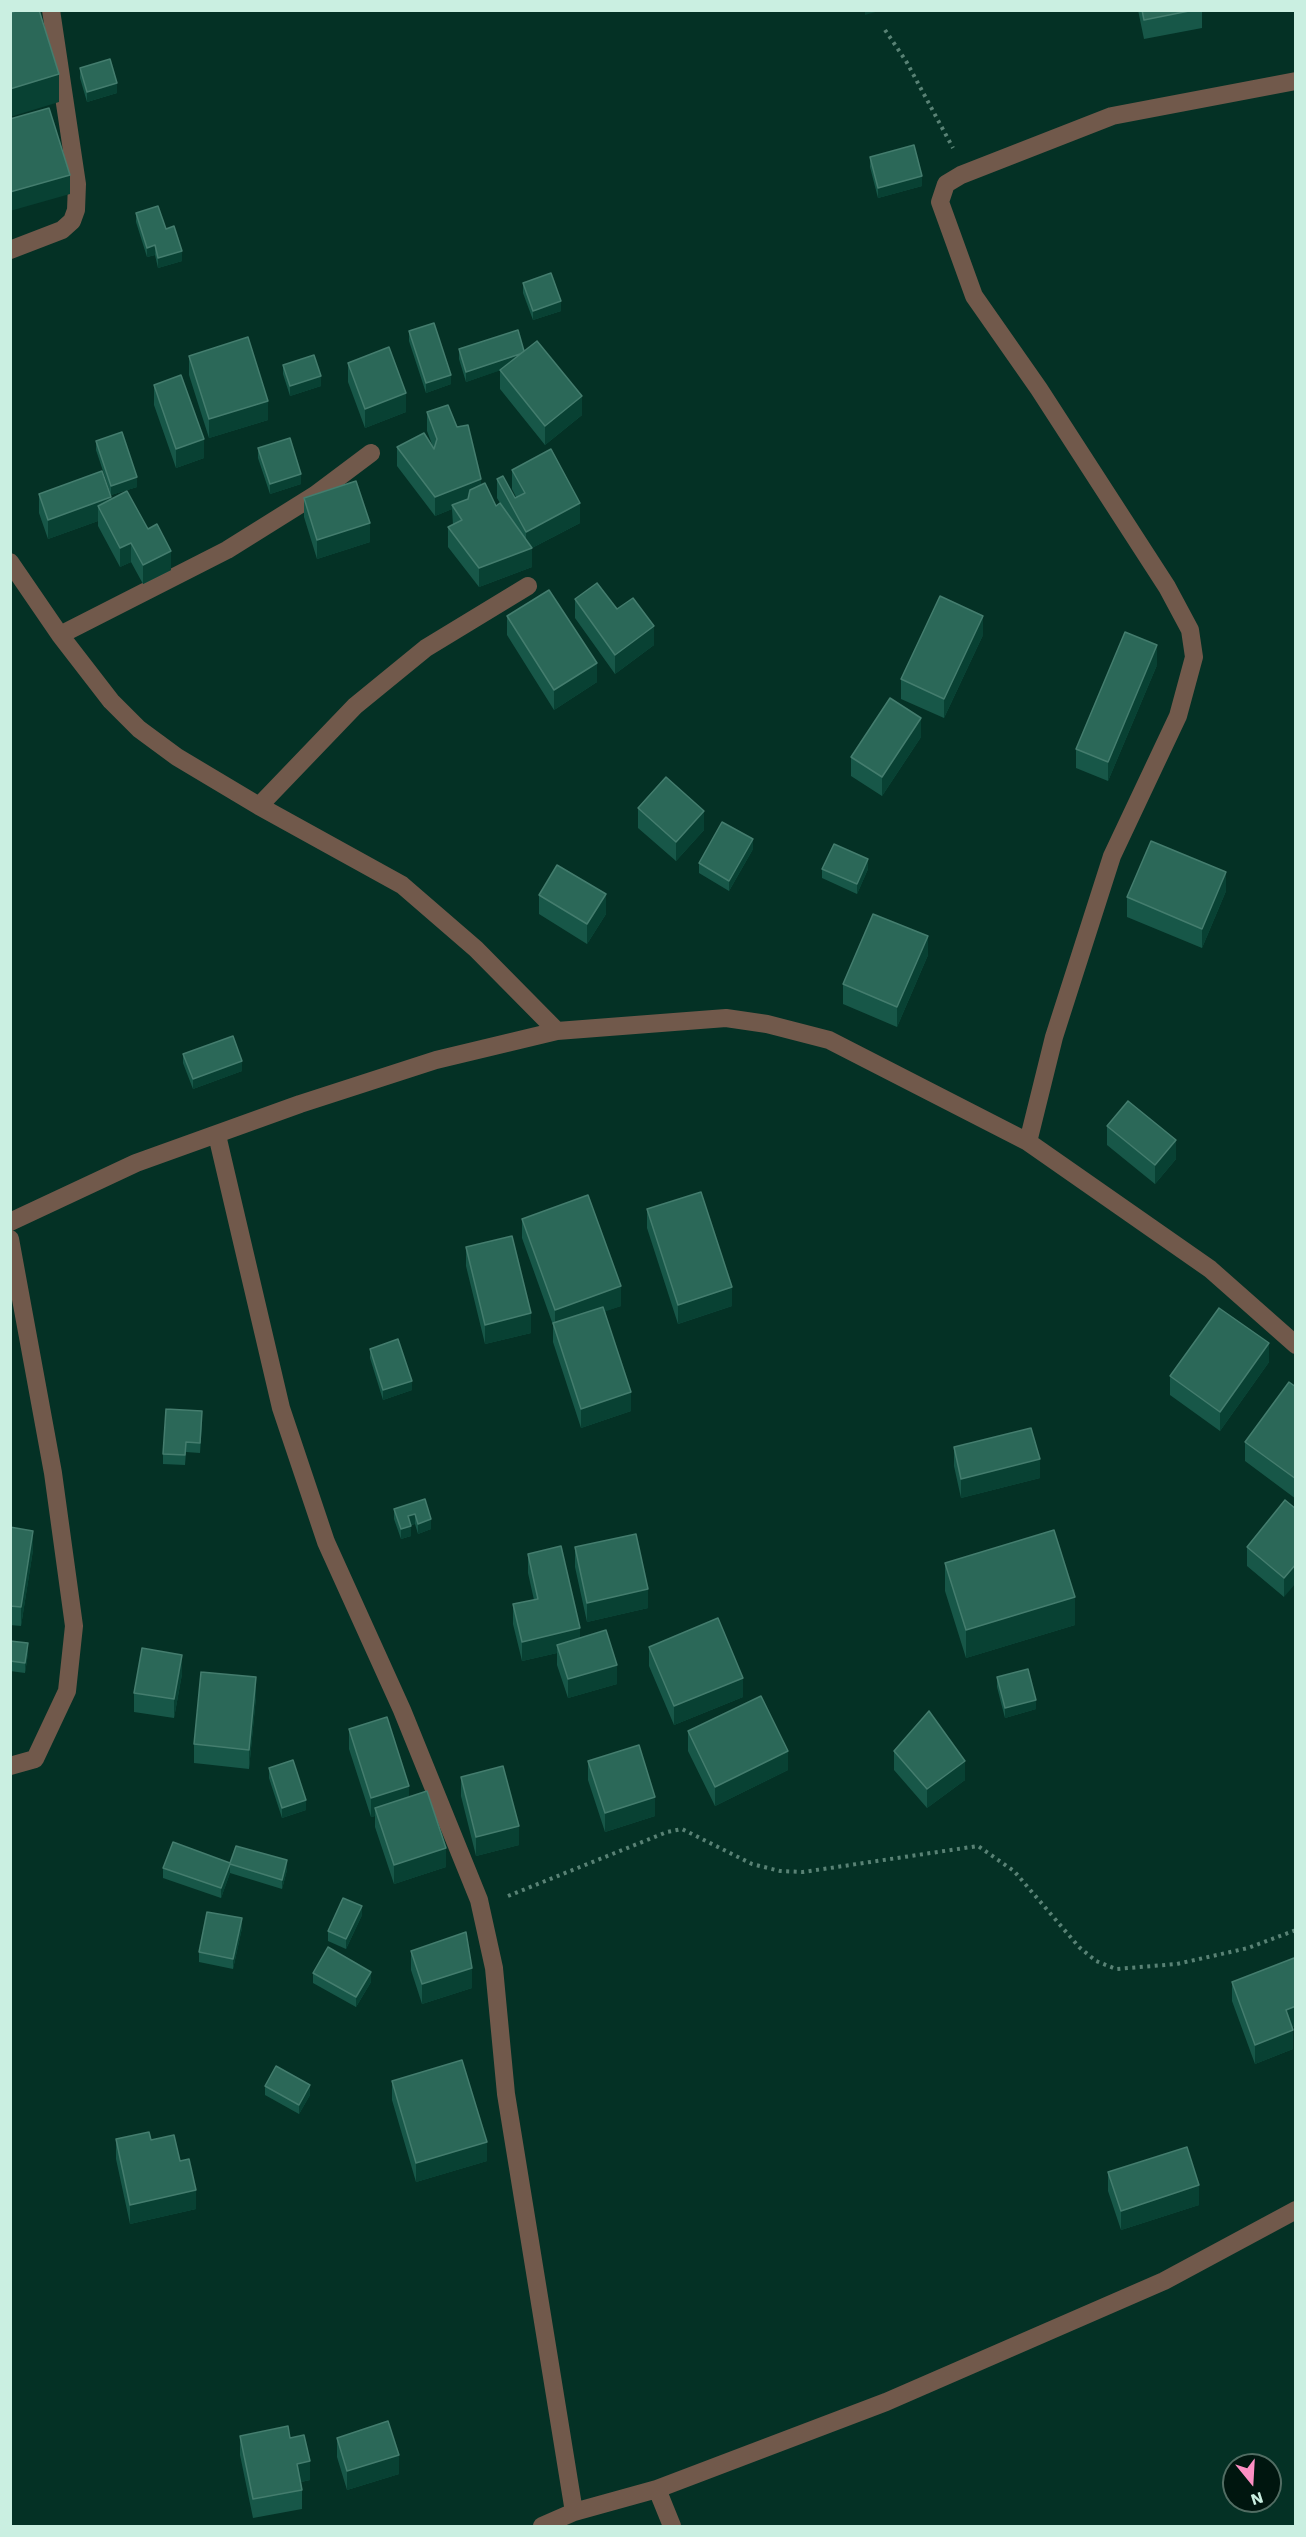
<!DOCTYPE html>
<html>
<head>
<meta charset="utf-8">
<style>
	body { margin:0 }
	#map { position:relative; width:1306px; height:2537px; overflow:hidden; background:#043125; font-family:"Work Sans",sans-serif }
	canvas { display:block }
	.frame { position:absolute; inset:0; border:12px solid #caefe1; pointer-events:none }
	.north { position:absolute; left:1222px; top:2453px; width:60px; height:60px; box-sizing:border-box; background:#00160f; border:2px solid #516d63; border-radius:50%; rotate:162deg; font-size:16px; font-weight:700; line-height:24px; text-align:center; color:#caefe1 }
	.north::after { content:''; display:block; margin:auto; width:21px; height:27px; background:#fc8fc3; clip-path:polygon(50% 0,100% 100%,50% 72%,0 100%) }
</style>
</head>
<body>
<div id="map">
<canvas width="1306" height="2537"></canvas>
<div class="frame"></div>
<div class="north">N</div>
</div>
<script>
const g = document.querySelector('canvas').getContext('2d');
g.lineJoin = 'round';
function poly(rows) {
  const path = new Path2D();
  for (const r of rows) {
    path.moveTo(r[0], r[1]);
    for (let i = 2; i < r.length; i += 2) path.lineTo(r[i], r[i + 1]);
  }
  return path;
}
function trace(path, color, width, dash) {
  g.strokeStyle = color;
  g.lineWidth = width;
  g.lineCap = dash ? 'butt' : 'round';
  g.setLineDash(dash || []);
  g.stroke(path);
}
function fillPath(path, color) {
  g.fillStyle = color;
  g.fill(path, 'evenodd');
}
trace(poly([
	[885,30,906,61,953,148],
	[508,1896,667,1832,682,1829,752,1864,780,1871,803,1872,978,1846,1014,1871,1079,1947,1096,1961,1116,1969,1177,1964,1248,1948,1296,1930]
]), '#598275', 4, [3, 4.5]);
trace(poly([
	[10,250,62,230,72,221,76,210,77,184,51,10],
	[10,562,60,635,111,701,139,729,177,757,259,806,402,885,476,949,557,1031],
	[60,635,227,550,315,495,371,453],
	[259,806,355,706,426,648,528,586],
	[217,1135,281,1408,326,1542,402,1710,479,1900,494,1968,506,2094,574,2512],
	[1028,1142,1054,1037,1112,856,1178,716,1194,657,1190,630,1167,587,1039,389,974,296,940,202,946,184,961,175,1112,116,1296,81],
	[10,1222,136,1163,300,1104,436,1060,557,1031,726,1018,767,1024,829,1040,1028,1142,1210,1269,1296,1345],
	[10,1239,53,1473,74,1626,67,1691,35,1759,10,1766],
	[657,2489,672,2526],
	[542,2526,574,2512,657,2489,886,2402,1164,2281,1296,2210]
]), '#71594b', 18);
fillPath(poly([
	[1138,10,1202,10,1202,28,1144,39],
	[80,68,117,93,87,102,80,78],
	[870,157,922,186,878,198,870,167],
	[136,213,166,229,182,261,158,268,155,255,147,257,136,222],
	[523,283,561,311,533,320,523,293],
	[409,331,451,384,426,393,409,341],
	[459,349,524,351,582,415,545,445,500,389,500,370,466,382,459,359],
	[189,356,268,420,209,438,189,375],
	[348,363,406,412,365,428,348,382],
	[283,365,321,386,290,396,283,374],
	[154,385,204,458,176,468,154,405],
	[427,412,457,427,481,485,496,506,500,503,497,498,497,479,515,498,516,497,512,489,512,470,580,523,532,548,532,567,479,587,448,547,448,527,453,525,452,509,435,516,397,466,397,447,433,447,427,431],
	[96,441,137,487,111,495,96,450],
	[258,448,301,484,270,494,258,458],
	[39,494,111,499,171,570,143,584,131,562,120,567,98,526,98,521,48,539,39,513],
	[304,498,370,542,317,559,304,517],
	[575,599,617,609,654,645,615,674,575,618],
	[507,616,597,682,554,710,507,635],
	[983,635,944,718,901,699,901,679],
	[1157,665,1108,781,1076,768,1076,749],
	[921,737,882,796,851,776,851,757],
	[638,808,704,830,676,861,638,828],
	[753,849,729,891,699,873,699,863],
	[822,869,868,869,857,894,822,878],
	[1226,891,1202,948,1127,917,1127,897],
	[539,895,606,914,587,944,539,914],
	[928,955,897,1027,843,1004,843,984],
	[183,1054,242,1071,193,1089,183,1063],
	[1107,1126,1176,1159,1155,1184,1107,1145],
	[647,1209,732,1306,678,1324,647,1228],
	[522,1219,621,1306,605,1311,631,1411,581,1428,553,1342,553,1325,522,1238],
	[466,1247,531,1333,485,1344,466,1266],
	[370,1349,412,1390,383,1400,370,1358],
	[1269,1362,1220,1431,1170,1395,1170,1376],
	[1296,1387,1296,1499,1245,1461,1245,1442],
	[202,1421,200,1453,186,1452,185,1465,163,1464,163,1454],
	[954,1447,1040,1478,961,1498,954,1466],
	[425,1499,431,1529,418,1534,415,1524,411,1525,411,1536,401,1539,394,1519,394,1509],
	[1296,1509,1284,1597,1247,1566,1247,1547],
	[10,1527,33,1550,21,1626,10,1625],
	[575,1547,648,1608,587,1622,575,1567],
	[528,1554,580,1638,617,1684,568,1698,557,1665,557,1653,522,1661,513,1624,513,1604,534,1600,528,1573],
	[945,1563,1075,1625,966,1658,945,1591],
	[10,1641,28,1653,25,1673,10,1671],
	[649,1647,743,1697,674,1725,649,1666],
	[182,1674,174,1718,134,1712,134,1693],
	[997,1677,1036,1709,1005,1718,997,1687],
	[256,1697,249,1769,194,1763,194,1744],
	[349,1729,409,1797,446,1867,394,1884,375,1827,375,1816,371,1817,349,1749],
	[688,1731,788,1770,715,1806,688,1751],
	[894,1751,965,1780,927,1808,894,1770],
	[588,1761,655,1816,605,1832,588,1780],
	[269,1768,306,1810,282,1818,269,1778],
	[461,1777,519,1845,476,1856,461,1796],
	[230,1863,287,1870,282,1889,230,1873,221,1898,163,1878,163,1868],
	[362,1915,346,1949,328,1941,328,1931],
	[242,1928,233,1969,199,1962,199,1952],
	[411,1951,472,1988,422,2004,411,1970],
	[1296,1962,1296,2026,1292,2027,1293,2049,1255,2064,1232,2001,1232,1982],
	[313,1973,371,1982,356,2007,313,1983],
	[392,2081,487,2161,416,2182,392,2100],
	[265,2086,310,2095,299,2114,265,2095],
	[116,2139,151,2140,180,2161,196,2209,130,2224,116,2159],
	[1108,2172,1199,2205,1121,2230,1108,2191],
	[240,2436,290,2438,310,2480,301,2482,302,2490,302,2509,253,2518,240,2455],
	[337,2438,399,2474,347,2490,337,2457]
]), '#175748');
fillPath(poly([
	[865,10,879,10,879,11,865,15],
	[59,74,59,102,10,117,10,89],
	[117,83,117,93,87,102,87,92],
	[70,175,70,194,10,211,10,192],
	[922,176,922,186,878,198,878,188],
	[155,245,155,255,147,257,147,248],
	[182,251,182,261,158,268,158,258],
	[561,301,561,311,533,320,533,311],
	[525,353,525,362,466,382,466,372],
	[451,375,451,384,426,393,426,383],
	[321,376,321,386,290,396,290,386],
	[406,393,406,412,365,428,365,409],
	[582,396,582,415,545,445,545,426],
	[268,401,268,420,209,438,209,419],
	[204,439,204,458,176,468,176,449],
	[301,474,301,484,270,494,270,484],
	[137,477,137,487,111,495,111,486],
	[481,479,481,498,452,505,452,509,435,516,435,497],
	[111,497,111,516,98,506,98,521,48,539,48,520],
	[580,503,580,523,532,548,532,567,479,587,479,568,526,550,526,532],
	[370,523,370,542,317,559,317,540],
	[131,543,131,562,120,567,120,548],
	[171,551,171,570,143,584,143,565],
	[983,616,983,635,944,718,944,699],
	[654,626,654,645,615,674,615,655],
	[1157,645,1157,665,1108,781,1108,762],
	[597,663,597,682,554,710,554,690],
	[921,718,921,737,882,796,882,777],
	[704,811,704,830,676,861,676,842],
	[753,839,753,849,729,891,729,881],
	[868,859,868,869,857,894,857,884],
	[1226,872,1226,891,1202,948,1202,929],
	[606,894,606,914,587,944,587,924],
	[928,936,928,955,897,1027,897,1007],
	[242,1061,242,1071,193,1089,193,1079],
	[1176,1140,1176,1159,1155,1184,1155,1165],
	[621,1286,621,1306,555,1329,555,1310],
	[732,1287,732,1306,678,1324,678,1305],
	[531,1313,531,1333,485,1344,485,1325],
	[1269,1343,1269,1362,1220,1431,1220,1412],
	[412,1381,412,1390,383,1400,383,1390],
	[631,1392,631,1411,581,1428,581,1409],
	[1040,1459,1040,1478,961,1498,961,1479],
	[415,1514,415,1524,408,1525,408,1516],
	[431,1519,431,1529,418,1534,418,1524],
	[411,1526,411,1536,401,1539,401,1529],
	[33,1531,33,1550,21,1626,21,1607],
	[1296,1564,1296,1583,1284,1597,1284,1578],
	[648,1589,648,1608,587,1622,587,1603],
	[1075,1597,1075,1625,966,1658,966,1630],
	[580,1628,580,1647,557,1645,557,1653,522,1661,522,1642],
	[28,1643,28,1653,25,1673,25,1663],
	[182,1655,182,1674,174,1718,174,1699],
	[617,1665,617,1684,568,1698,568,1679],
	[256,1677,256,1697,249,1769,249,1750],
	[743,1678,743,1697,674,1725,674,1706],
	[1036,1700,1036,1709,1005,1718,1005,1708],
	[788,1751,788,1770,715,1806,715,1787],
	[965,1761,965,1780,927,1808,927,1789],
	[409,1786,409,1805,375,1808,375,1816,371,1817,371,1798],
	[655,1797,655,1816,605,1832,605,1813],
	[306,1800,306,1810,282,1818,282,1808],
	[519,1826,519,1845,476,1856,476,1837],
	[446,1848,446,1867,394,1884,394,1865],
	[287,1860,287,1870,282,1889,282,1880],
	[230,1864,230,1873,221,1898,221,1888],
	[362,1906,362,1915,346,1949,346,1939],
	[242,1918,242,1928,233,1969,233,1959],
	[472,1968,472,1988,422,2004,422,1984],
	[371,1972,371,1982,356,2007,356,1997],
	[1296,2006,1296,2026,1286,2029,1286,2010],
	[1293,2030,1293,2049,1255,2064,1255,2045],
	[310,2085,310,2095,299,2114,299,2105],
	[487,2142,487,2161,416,2182,416,2163],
	[1199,2185,1199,2205,1121,2230,1121,2211],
	[196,2190,196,2209,130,2224,130,2205],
	[399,2455,399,2474,347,2490,347,2471],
	[310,2461,310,2480,297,2483,297,2464]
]), '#084133');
const building = poly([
	[18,10,39,10,59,74,10,89,10,13,18,10],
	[1142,10,1194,10,1144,20,1142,10],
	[110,59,117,83,87,92,80,68,110,59],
	[49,108,70,175,10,192,10,119,49,108],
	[914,145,922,176,878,188,870,157,914,145],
	[158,206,166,229,174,226,182,251,158,258,155,245,147,248,136,213,158,206],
	[551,273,561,301,533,311,523,283,551,273],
	[434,323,451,375,426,383,409,331,434,323],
	[518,330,524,351,520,354,466,372,459,349,518,330],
	[248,337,268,401,209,419,189,356,248,337],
	[537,341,582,396,545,426,500,370,537,341],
	[389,347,406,393,365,409,348,363,389,347],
	[314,355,321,376,290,386,283,365,314,355],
	[181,375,204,439,176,449,154,385,181,375],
	[448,405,457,427,468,425,481,479,435,497,397,447,424,433,434,449,437,439,427,412,448,405],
	[122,432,137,477,111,486,96,441,122,432],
	[290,438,301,474,270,484,258,448,290,438],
	[551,449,580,503,526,532,497,479,503,476,515,498,525,493,512,470,551,449],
	[102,471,111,497,48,520,39,494,102,471],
	[356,481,370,523,317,540,304,498,356,481],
	[485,483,496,506,500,503,532,548,479,568,448,527,462,520,452,505,468,499,470,490,485,483],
	[127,491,148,529,157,524,171,551,143,565,131,543,120,548,98,506,127,491],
	[597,583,617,609,633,598,654,626,615,655,575,599,597,583],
	[549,590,597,663,554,690,507,616,549,590],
	[940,596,983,616,944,699,901,679,940,596],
	[1125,632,1157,645,1108,762,1076,749,1125,632],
	[890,698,921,718,882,777,851,757,890,698],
	[666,777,704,811,676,842,638,808,666,777],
	[722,822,753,839,729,881,699,863,722,822],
	[1151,841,1226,872,1202,929,1127,897,1151,841],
	[834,844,868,859,857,884,822,869,834,844],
	[557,865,606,894,587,924,539,895,557,865],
	[873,914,928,936,897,1007,843,984,873,914],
	[233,1036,242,1061,193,1079,183,1054,233,1036],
	[1128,1101,1176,1140,1155,1165,1107,1126,1128,1101],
	[701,1192,732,1287,678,1305,647,1209,701,1192],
	[588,1195,621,1286,555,1310,522,1219,588,1195],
	[512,1236,531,1313,485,1325,466,1247,512,1236],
	[603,1307,631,1392,581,1409,553,1323,603,1307],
	[1219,1308,1269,1343,1220,1412,1170,1376,1219,1308],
	[398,1339,412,1381,383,1390,370,1349,398,1339],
	[1289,1382,1296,1387,1296,1479,1245,1442,1289,1382],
	[166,1409,202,1411,200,1443,186,1442,185,1455,163,1454,166,1409],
	[1031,1428,1040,1459,961,1479,954,1447,1031,1428],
	[425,1499,431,1519,418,1524,415,1514,408,1516,411,1526,401,1529,394,1509,425,1499],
	[1285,1500,1296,1509,1296,1564,1284,1578,1247,1547,1285,1500],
	[10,1527,33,1531,21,1607,10,1606,10,1527],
	[1054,1530,1075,1597,966,1630,945,1563,1054,1530],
	[636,1534,648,1589,587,1603,575,1547,636,1534],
	[561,1546,580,1628,522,1642,513,1604,538,1599,528,1554,561,1546],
	[718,1618,743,1678,674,1706,649,1647,718,1618],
	[606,1630,617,1665,568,1679,557,1645,606,1630],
	[10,1641,28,1643,25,1663,10,1661,10,1641],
	[142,1648,182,1655,174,1699,134,1693,142,1648],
	[1028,1669,1036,1700,1005,1708,997,1677,1028,1669],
	[201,1672,256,1677,249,1750,194,1744,201,1672],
	[761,1696,788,1751,715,1787,688,1731,761,1696],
	[929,1711,965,1761,927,1789,894,1751,929,1711],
	[387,1717,409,1786,371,1798,349,1729,387,1717],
	[639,1745,655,1797,605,1813,588,1761,639,1745],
	[293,1760,306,1800,282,1808,269,1768,293,1760],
	[503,1766,519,1826,476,1837,461,1777,503,1766],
	[427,1791,446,1848,394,1865,375,1808,427,1791],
	[173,1842,230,1863,236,1846,287,1860,282,1880,230,1864,221,1888,163,1868,173,1842],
	[343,1898,362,1906,346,1939,328,1931,343,1898],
	[207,1912,242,1918,233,1959,199,1952,207,1912],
	[466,1932,472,1968,422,1984,411,1951,466,1932],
	[328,1947,371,1972,356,1997,313,1973,328,1947],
	[1294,1958,1296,1962,1296,2006,1286,2010,1293,2030,1255,2045,1232,1982,1294,1958],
	[462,2060,487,2142,416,2163,392,2081,462,2060],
	[276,2066,310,2085,299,2105,265,2086,276,2066],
	[149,2132,151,2140,174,2135,180,2161,189,2159,196,2190,130,2205,116,2139,149,2132],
	[1187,2147,1199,2185,1121,2211,1108,2172,1187,2147],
	[388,2421,399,2455,347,2471,337,2438,388,2421],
	[288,2426,290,2438,304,2435,310,2461,297,2464,302,2490,253,2499,240,2436,288,2426]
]);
fillPath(building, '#2b6858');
trace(building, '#447d6e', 1.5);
</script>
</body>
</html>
